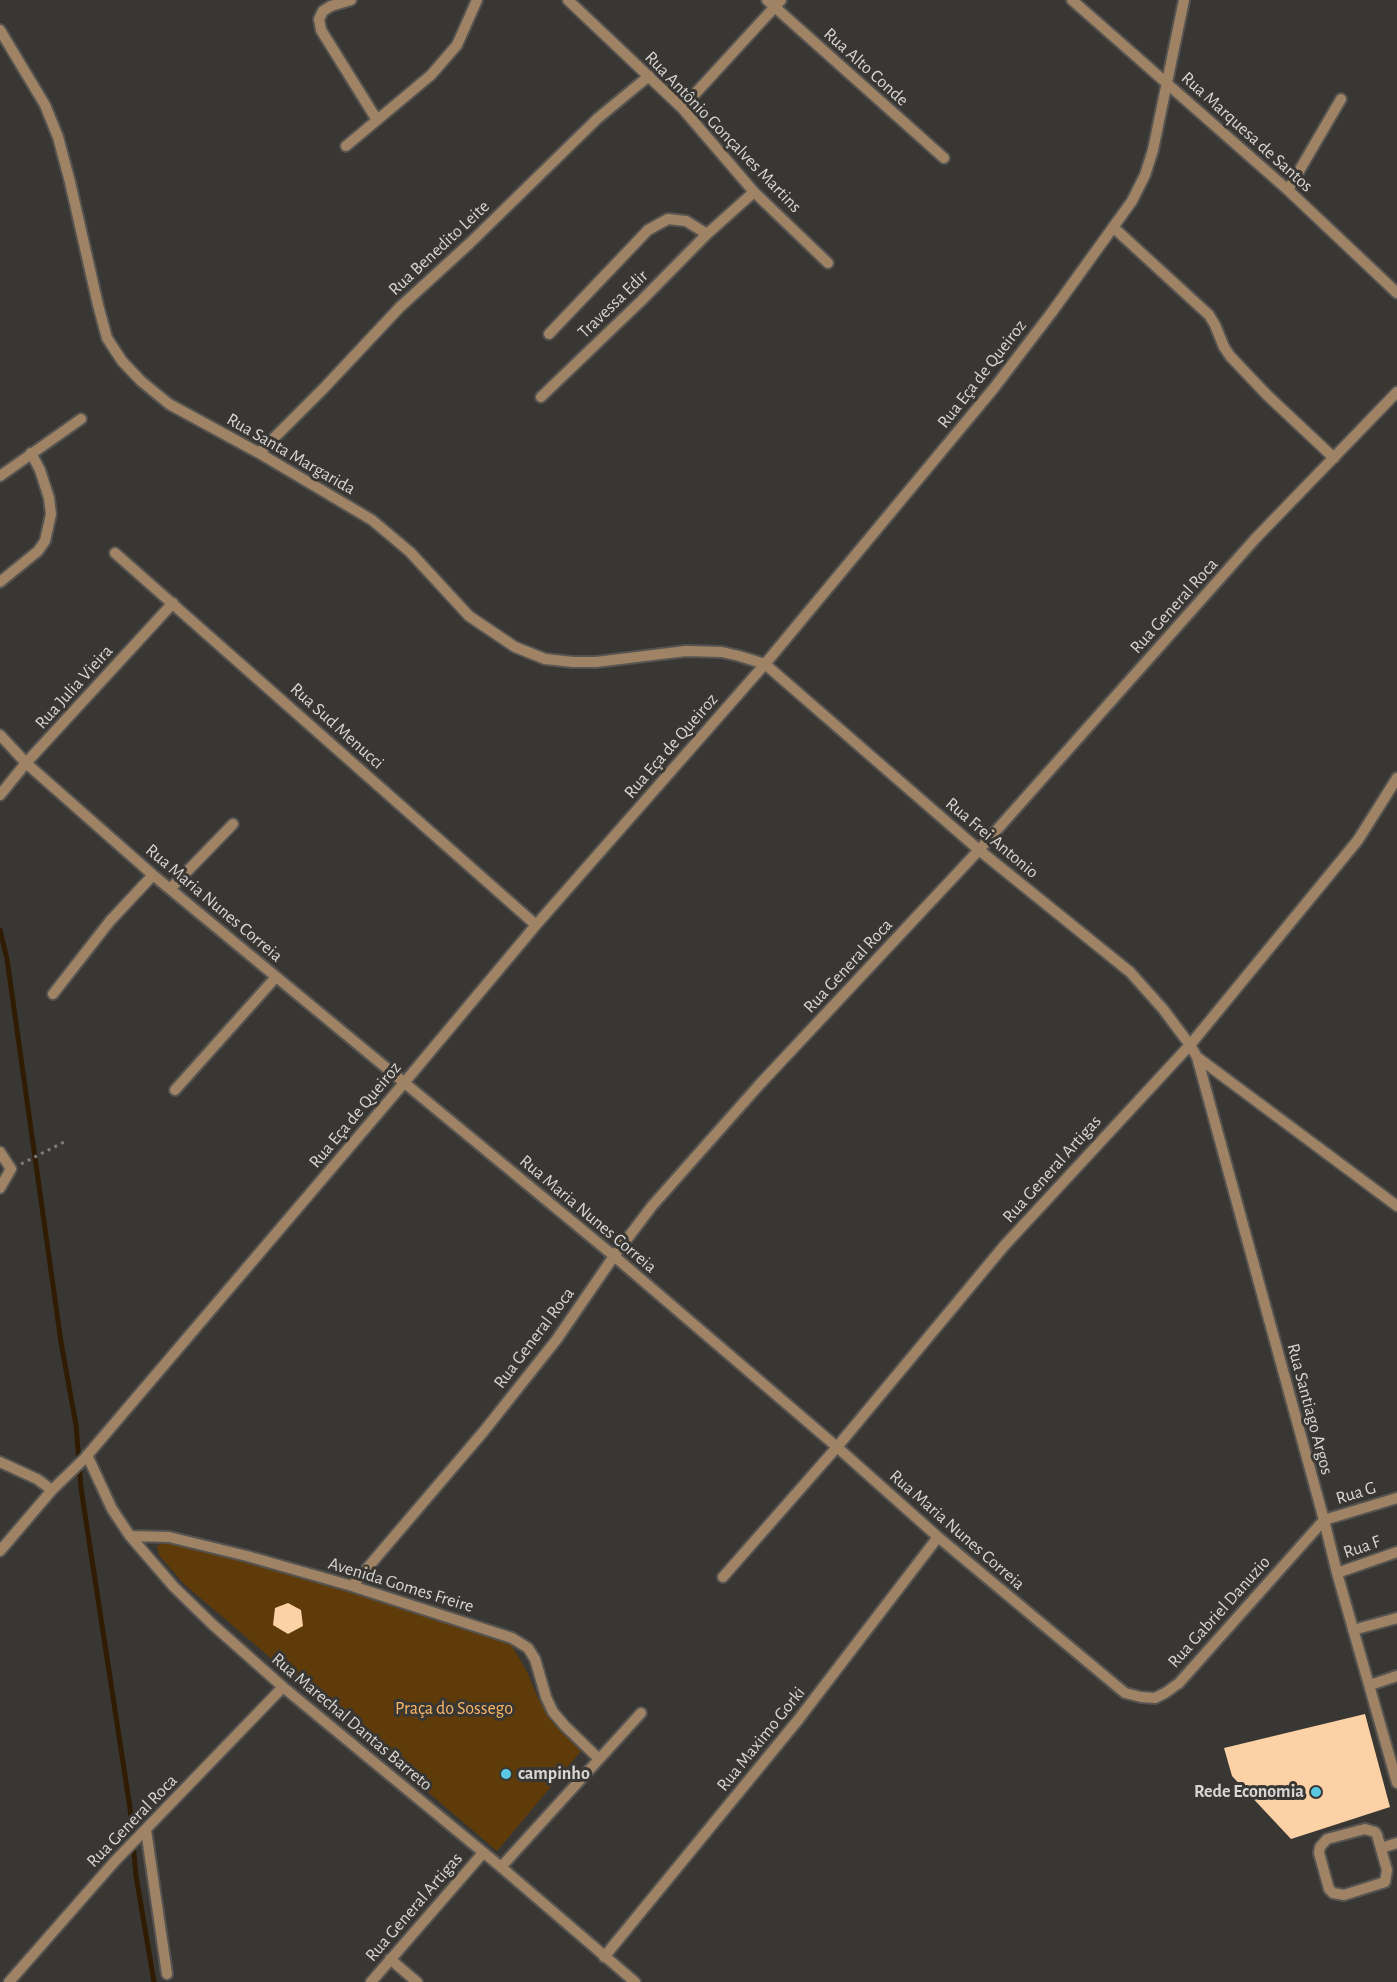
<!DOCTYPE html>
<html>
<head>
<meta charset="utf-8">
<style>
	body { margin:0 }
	canvas { display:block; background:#393734 }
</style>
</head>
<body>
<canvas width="1397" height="1982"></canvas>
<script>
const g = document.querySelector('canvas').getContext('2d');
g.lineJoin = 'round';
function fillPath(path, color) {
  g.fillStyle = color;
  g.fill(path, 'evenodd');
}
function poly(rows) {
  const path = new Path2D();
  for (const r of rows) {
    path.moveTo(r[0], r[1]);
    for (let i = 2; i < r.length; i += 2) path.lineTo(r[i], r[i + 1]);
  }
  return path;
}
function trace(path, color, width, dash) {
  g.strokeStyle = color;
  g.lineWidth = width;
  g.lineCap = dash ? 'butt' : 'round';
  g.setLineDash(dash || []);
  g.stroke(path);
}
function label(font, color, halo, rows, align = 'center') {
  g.font = font + ' "Alegreya Sans",sans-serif';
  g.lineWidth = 6;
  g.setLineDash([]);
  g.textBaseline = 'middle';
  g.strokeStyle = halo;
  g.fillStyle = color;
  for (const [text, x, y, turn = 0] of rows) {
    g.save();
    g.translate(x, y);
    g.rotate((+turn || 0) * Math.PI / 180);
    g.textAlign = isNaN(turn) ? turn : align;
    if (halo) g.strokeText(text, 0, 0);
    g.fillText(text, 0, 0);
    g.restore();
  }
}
fillPath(poly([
	[165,1542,193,1547,437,1617,511,1644,527,1672,538,1698,553,1722,581,1751,497,1851,184,1584,159,1555,157,1546]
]), '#5f3b0a');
trace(poly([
	[0,930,7,959,61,1342,76,1425,81,1488,130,1808,136,1876,154,1982]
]), '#301b03', 5);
fillPath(poly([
	[288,1603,301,1610,303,1626,288,1634,273,1625,275,1608],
	[1365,1714,1390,1807,1291,1839,1232,1776,1224,1748]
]), '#fcd1a5');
const minor = poly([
	[351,0,331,6,323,11,319,19,321,30,377,120],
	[568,0,682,108,754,192,828,263],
	[767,0,944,158],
	[1072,0,1288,190,1397,293],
	[0,30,45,105,58,137,70,182,98,305,107,338,122,361,141,381,169,404,259,453,372,520,410,552,469,616,515,647,545,659,573,662,596,662,686,651,722,652,739,656,765,664,979,850,1130,972,1163,1009,1190,1045,1197,1057,1324,1520,1337,1573,1397,1783],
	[682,108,781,0],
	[346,146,431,75,457,45,477,0],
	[1288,190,1341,99],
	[1113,227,1209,315,1215,325,1224,347,1230,356,1267,395,1334,458],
	[549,334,648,230,668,219,686,221,707,234],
	[541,397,641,301,707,234,754,192],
	[259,453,324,388,400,307,470,243,598,118,649,76],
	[0,476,81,419],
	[115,553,536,925],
	[0,582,38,551,45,541,51,514,49,498,40,470,31,453],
	[0,735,26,763,153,875,614,1256,837,1447,938,1537,1125,1693,1141,1697,1155,1698,1165,1693,1179,1683,1324,1520,1397,1498],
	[0,795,26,763,173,603],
	[171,888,233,824],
	[53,994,110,921,153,875],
	[1197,1057,1397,1206],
	[175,1090,276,977],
	[0,1152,11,1169,0,1188],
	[87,1455,112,1509,130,1536,174,1587,212,1624,283,1687,501,1867,635,1982],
	[0,1462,37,1479,52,1490],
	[130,1536,169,1537,247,1556,352,1586,512,1638,528,1648,535,1659,546,1697,553,1712,565,1726,598,1758],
	[0,1551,52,1490,85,1458,404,1083,536,925,765,664,994,388,1052,312,1132,201,1145,175,1153,150,1184,0],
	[1337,1573,1397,1552],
	[723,1577,837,1447,1004,1246,1190,1045,1358,840,1397,778],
	[352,1586,484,1431,557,1339,614,1256,652,1206,760,1084,979,850,1255,539,1397,392],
	[1353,1630,1397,1618],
	[1370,1685,1397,1676],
	[1365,1829,1375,1832,1377,1835,1387,1870,1385,1882,1344,1895,1333,1893,1329,1889,1319,1853,1320,1847,1327,1839,1365,1829],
	[146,1830,167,1974],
	[1381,1848,1397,1843],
	[501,1867,641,1713],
	[604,1957,798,1720,938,1537],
	[390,1959,417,1982],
	[9,1982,115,1861,283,1687],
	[371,1982,483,1853]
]);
trace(minor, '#555451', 14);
trace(poly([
	[21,1164,64,1142]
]), '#7e7d7a', 3, [3, 4.5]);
trace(minor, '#a08364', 10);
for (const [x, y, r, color] of [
	[506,1774,6,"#5ac8e5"],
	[1316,1792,6,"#5ac8e5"]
]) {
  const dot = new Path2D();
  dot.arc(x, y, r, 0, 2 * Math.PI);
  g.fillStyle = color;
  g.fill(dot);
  trace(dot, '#393734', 2);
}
label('18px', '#d7d6d4', '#393734', [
	["Rua Alto Conde",866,67,42],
	["Rua Antônio Gonçalves Martins",723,132,46],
	["Rua Marquesa de Santos",1247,132,42],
	["Rua Benedito Leite",439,248,-43],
	["Travessa Edir",613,304,-44],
	["Rua Eça de Queiroz",982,374,-52],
	["Rua Santa Margarida",291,454,30],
	["Rua General Roca",1174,606,-48],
	["Rua Julia Vieira",74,687,-48],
	["Rua Sud Menucci",337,726,42],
	["Rua Eça de Queiroz",671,746,-49],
	["Rua Frei Antonio",992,838,40],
	["Rua Maria Nunes Correia",214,903,40],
	["Rua General Roca",848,966,-47],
	["Rua Eça de Queiroz",355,1115,-50],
	["Rua General Artigas",1052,1169,-48],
	["Rua Maria Nunes Correia",588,1214,40],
	["Rua General Roca",534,1338,-53],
	["Rua Santiago Argos",1310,1409,75],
	["Rua G",1356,1493,-17],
	["Rua Maria Nunes Correia",957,1530,41],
	["Rua F",1362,1547,-19],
	["Avenida Gomes Freire",401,1585,17],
	["Rua Gabriel Danuzio",1219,1612,-48],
	["Rua Marechal Dantas Barreto",352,1722,40],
	["Rua Maximo Gorki",761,1739,-51],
	["Rua General Roca",132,1821,-46],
	["Rua General Artigas",414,1907,-49]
]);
label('18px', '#fab669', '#393734', [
	["Praça do Sossego",454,1709]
]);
label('bold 18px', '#d7d6d4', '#393734', [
	["campinho",518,1774],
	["Rede Economia",1304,1792,"right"]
], 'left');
</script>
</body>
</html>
